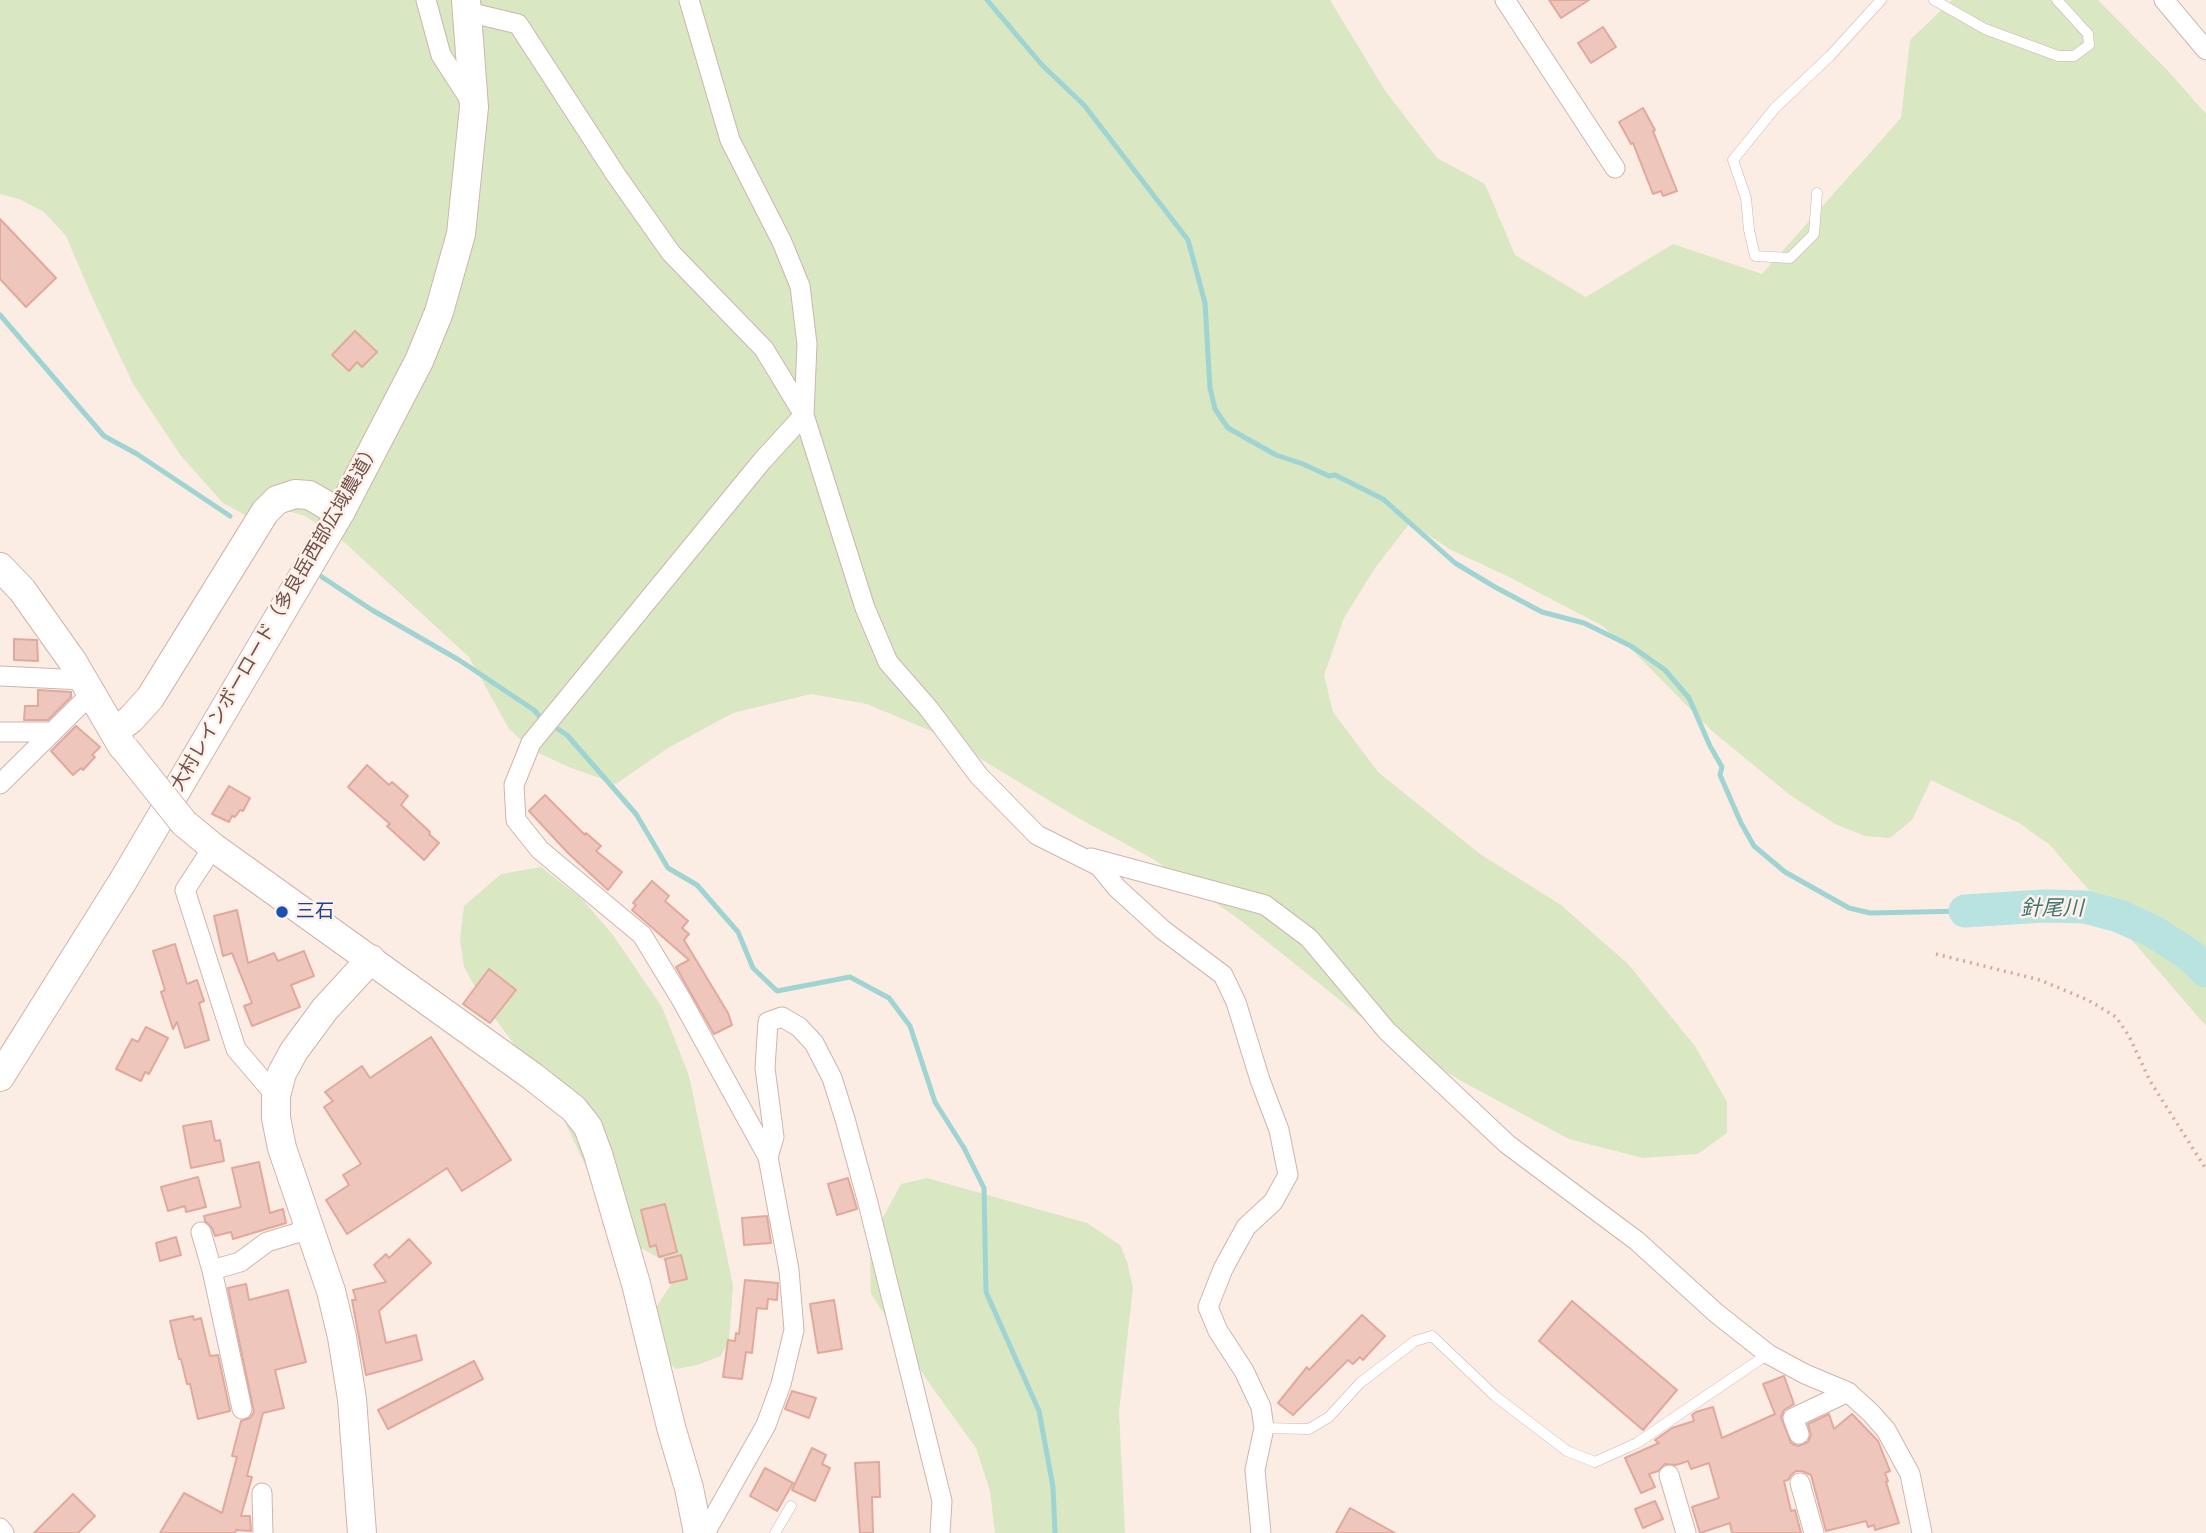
<!DOCTYPE html>
<html>
<head>
<meta charset="utf-8">
<style>
	body { margin:0 }
	canvas { display:block; background:#fbede3 }
</style>
</head>
<body>
<canvas width="2206" height="1533"></canvas>
<script>
const g = document.querySelector('canvas').getContext('2d');
g.lineJoin = 'round';
function fillPath(path, color) {
  g.fillStyle = color;
  g.fill(path, 'evenodd');
}
function poly(rows) {
  const path = new Path2D();
  for (const r of rows) {
    path.moveTo(r[0], r[1]);
    for (let i = 2; i < r.length; i += 2) path.lineTo(r[i], r[i + 1]);
  }
  return path;
}
function trace(path, color, width, dash) {
  g.strokeStyle = color;
  g.lineWidth = width;
  g.lineCap = dash ? 'butt' : 'round';
  g.setLineDash(dash || []);
  g.stroke(path);
}
function label(font, color, halo, rows, align = 'center') {
  g.font = font + ' "Space Grotesk","Noto Sans JP",sans-serif';
  g.lineWidth = 5;
  g.setLineDash([]);
  g.textBaseline = 'middle';
  g.strokeStyle = halo;
  g.fillStyle = color;
  for (const [text, x, y, turn = 0] of rows) {
    g.save();
    g.translate(x, y);
    g.rotate((+turn || 0) * Math.PI / 180);
    g.textAlign = isNaN(turn) ? turn : align;
    if (halo) g.strokeText(text, 0, 0);
    g.fillText(text, 0, 0);
    g.restore();
  }
}
fillPath(poly([
	[0,0,1330,0,1386,92,1437,158,1485,184,1515,255,1586,297,1673,244,1762,274,1901,118,1910,40,1952,0,2098,0,2169,72,2206,114,2206,1026,2050,845,2019,823,1931,780,1912,820,1890,838,1865,836,1835,824,1790,795,1712,731,1634,652,1601,625,1505,575,1451,550,1410,523,1375,568,1344,618,1324,675,1333,712,1378,772,1480,854,1561,905,1628,964,1695,1046,1727,1102,1727,1133,1698,1154,1643,1158,1569,1139,1463,1082,1376,1029,1240,920,1153,859,1078,818,943,736,867,704,811,694,733,713,668,748,616,784,569,767,532,750,509,729,469,657,344,542,305,516,285,510,263,525,223,503,181,456,133,384,92,297,66,236,44,212,19,199,0,194],
	[541,867,582,899,613,935,662,1007,689,1076,733,1285,729,1341,721,1356,697,1365,676,1369,660,1353,654,1310,681,1270,603,1227,596,1188,563,1118,528,1063,485,1005,464,967,460,939,464,906,501,874],
	[927,1178,1087,1223,1120,1245,1127,1262,1133,1287,1119,1412,1125,1533,995,1533,990,1491,976,1448,927,1380,871,1294,870,1254,882,1219,901,1184]
]), '#d9e7c3');
trace(poly([
	[987,0,1042,65,1084,105,1188,240,1205,303,1210,388,1215,409,1228,428,1276,455,1303,464,1329,476,1335,475,1383,499,1455,563,1495,587,1542,612,1584,623,1631,646,1665,670,1689,698,1710,746,1722,767,1720,775,1741,823,1754,846,1785,872,1849,908,1870,913,1965,911],
	[0,315,104,436,137,454,230,516],
	[322,577,372,610,459,660,534,710,541,718,567,735,636,814,668,868,697,885,738,932,753,968,777,991,850,977,889,998,910,1026,935,1102,964,1148,984,1188,986,1292,1039,1411,1053,1487,1055,1533]
]), '#a0d4d2', 5);
trace(poly([
	[1965,911,2043,906,2085,907,2119,916,2154,932,2191,956,2206,971]
]), '#b9e3e1', 33);
const building = poly([
	[1549,0,1589,0,1561,18,1549,0],
	[1603,27,1616,47,1591,63,1578,43,1603,27],
	[1643,108,1655,130,1653,131,1677,191,1663,196,1661,191,1653,194,1633,143,1631,144,1619,122,1643,108],
	[0,219,56,278,26,307,0,279,0,219],
	[355,331,377,352,362,367,357,362,349,371,332,355,355,331],
	[14,639,37,640,38,661,14,660,14,639],
	[38,690,71,692,71,697,48,720,24,720,25,706,38,706,38,690],
	[76,726,100,747,92,755,95,757,83,770,81,768,73,775,51,751,76,726],
	[367,765,389,785,392,782,408,796,401,805,430,832,429,834,439,843,424,860,387,826,390,824,348,787,367,765],
	[229,786,250,798,243,811,240,810,235,817,232,816,229,822,212,814,229,786],
	[545,795,585,835,586,833,601,846,596,851,622,872,608,890,568,853,529,811,545,795],
	[652,881,669,896,665,901,688,921,682,928,689,934,684,940,728,1013,732,1025,714,1034,676,967,689,960,632,910,636,905,633,903,652,881],
	[237,910,248,963,274,953,278,961,304,951,314,976,291,985,300,1007,252,1026,244,1006,252,1003,232,953,223,956,214,916,237,910],
	[175,944,187,984,197,980,204,1001,199,1003,209,1040,185,1048,177,1022,173,1029,161,992,165,990,153,951,175,944],
	[489,969,516,990,490,1023,463,1004,489,969],
	[146,1027,168,1038,149,1074,145,1072,141,1081,116,1069,132,1039,138,1042,146,1027],
	[431,1037,511,1160,462,1191,447,1168,347,1234,326,1200,349,1185,343,1175,361,1164,324,1107,333,1101,325,1092,362,1066,370,1078,431,1037],
	[211,1121,215,1141,220,1140,224,1161,191,1168,183,1126,211,1121],
	[259,1162,270,1213,283,1209,286,1223,233,1239,231,1232,215,1236,212,1228,205,1221,204,1216,241,1207,232,1168,259,1162],
	[198,1177,206,1207,186,1212,185,1206,168,1211,161,1187,198,1177],
	[848,1178,857,1209,837,1215,828,1184,848,1178],
	[665,1204,677,1252,659,1257,656,1245,650,1247,641,1210,665,1204],
	[767,1216,771,1243,744,1245,742,1218,767,1216],
	[176,1237,181,1255,160,1261,156,1243,176,1237],
	[409,1239,431,1263,379,1311,386,1343,416,1335,422,1360,366,1375,352,1300,356,1300,353,1290,386,1282,374,1265,386,1254,389,1258,409,1239],
	[681,1255,687,1279,670,1283,665,1259,681,1255],
	[745,1280,778,1283,777,1300,768,1299,767,1309,757,1308,752,1353,746,1352,742,1379,723,1377,728,1340,735,1341,736,1333,739,1334,745,1280],
	[246,1284,249,1300,288,1290,306,1362,275,1370,284,1408,263,1413,247,1476,252,1477,241,1516,250,1516,251,1531,236,1530,235,1533,160,1533,184,1493,222,1513,237,1457,232,1456,241,1421,250,1418,254,1412,228,1288,246,1284],
	[834,1300,842,1349,818,1353,810,1304,834,1300],
	[1572,1301,1677,1390,1643,1430,1539,1341,1572,1301],
	[1362,1315,1385,1336,1363,1360,1360,1357,1353,1364,1348,1360,1293,1415,1278,1403,1307,1367,1309,1370,1362,1315],
	[193,1316,194,1320,201,1318,210,1356,218,1355,230,1411,198,1419,190,1384,187,1384,181,1359,179,1359,170,1321,193,1316],
	[474,1361,483,1379,388,1429,378,1410,474,1361],
	[1784,1376,1794,1404,1784,1410,1781,1417,1791,1443,1798,1446,1808,1442,1811,1435,1808,1424,1829,1414,1834,1429,1852,1414,1878,1441,1890,1471,1885,1473,1888,1481,1886,1482,1899,1523,1875,1530,1874,1525,1868,1527,1866,1521,1826,1531,1811,1475,1802,1471,1796,1471,1791,1475,1788,1480,1784,1481,1791,1511,1795,1510,1801,1533,1732,1533,1730,1523,1700,1533,1692,1507,1719,1498,1709,1463,1691,1469,1688,1461,1676,1465,1665,1464,1658,1471,1649,1474,1655,1487,1641,1493,1625,1458,1659,1443,1655,1440,1672,1428,1694,1421,1692,1415,1696,1412,1713,1407,1722,1438,1775,1414,1763,1384,1784,1376],
	[792,1391,816,1398,809,1418,785,1409,792,1391],
	[812,1448,826,1455,822,1464,830,1468,815,1501,792,1490,812,1448],
	[879,1462,880,1497,872,1497,873,1533,860,1533,855,1463,879,1462],
	[765,1468,793,1483,777,1511,750,1496,765,1468],
	[73,1494,95,1516,78,1533,34,1533,73,1494],
	[1655,1501,1663,1519,1643,1528,1635,1509,1655,1501],
	[1350,1508,1395,1533,1336,1533,1350,1508]
]);
fillPath(building, '#efc6bc');
trace(building, '#e1a99d', 2);
const lane = poly([
	[1934,0,1985,29,2058,56,2074,56,2089,45,2088,34,2057,0],
	[1817,193,1814,234,1790,258,1755,256,1749,230,1746,198,1733,160,1775,108,1830,56,1881,0],
	[1264,1428,1309,1429,1329,1417,1360,1383,1415,1341,1432,1336,1495,1396,1567,1451,1595,1462,1637,1443,1768,1354],
	[775,1533,791,1506]
]);
const street = poly([
	[426,0,441,55,472,103],
	[689,0,730,140,782,242,800,286,807,344,804,415,762,461,531,743,514,785,516,820,540,850,642,935,681,999,768,1157,789,1270,794,1330,781,1384,766,1425,705,1533],
	[1505,0,1615,168],
	[2164,0,2206,50],
	[468,12,518,24,616,175,671,253,764,349,804,415,865,608,888,662,929,709,979,776,1037,835,1099,866,1117,888,1163,930,1223,975,1236,1002,1260,1080,1279,1130,1288,1175,1273,1202,1246,1227,1223,1269,1208,1307,1218,1331,1244,1371,1261,1407,1264,1428,1255,1470,1261,1533],
	[0,676,83,680],
	[0,732,52,732],
	[0,784,91,694],
	[213,847,185,890,236,1049,276,1096],
	[1091,858,1265,905,1309,938,1387,1031,1507,1144,1637,1241,1716,1313,1768,1354,1805,1374,1848,1392,1871,1413,1886,1430,1910,1474,1922,1533],
	[768,1157,774,1137,765,1068,768,1022,782,1017,799,1027,814,1043,832,1078,845,1119,868,1203,942,1501,940,1533],
	[201,1232,212,1270,240,1262,267,1242,310,1229],
	[212,1270,242,1409],
	[1799,1434,1793,1418,1848,1392],
	[1669,1475,1686,1533],
	[1800,1483,1814,1533],
	[262,1493,263,1533],
	[0,1528,4,1533]
]);
const secondary = poly([
	[0,567,22,590,73,662,122,746],
	[114,732,131,719,150,698,265,512,277,500,295,494,309,495,340,513],
	[184,823,213,847,532,1076,574,1109,588,1127,598,1154,636,1284,671,1427,689,1488,698,1533],
	[0,1077,123,881,340,513,419,361,439,312,461,234,474,107,466,0],
	[362,1533,352,1399,342,1337,331,1291,282,1148,276,1118,276,1096,282,1073,294,1051,325,1009,371,959]
]);
trace(lane, '#ceb5ad', 11);
trace(street, '#ceb5ad', 21);
trace(secondary, '#d0b4ab', 30);
trace(poly([
	[1936,954,2040,980,2088,1000,2116,1017,2129,1036,2150,1081,2206,1169]
]), '#d3a9a0', 3.5, [2, 5]);
trace(lane, '#fff', 10);
trace(street, '#fff', 19);
trace(secondary, '#fff', 28);
const secondaryBridge = poly([
	[125,749,184,823]
]);
trace(secondaryBridge, '#d0b4ab', 30, []);
trace(secondaryBridge, '#fff', 28);
for (const [x, y, r, color] of [
	[282,912,7,"#1a4fb4"]
]) {
  const dot = new Path2D();
  dot.arc(x, y, r, 0, 2 * Math.PI);
  g.fillStyle = color;
  g.fill(dot);
  trace(dot, '#fef1e9', 2.5);
}
label('19px', '#72504b', '#fef1e9', [
	["大村レインボーロード（多良岳西部広域農道）",276,617,-60]
]);
label('19px', '#164399', '#fef1e9', [
	["三石",296,912]
], 'left');
label('italic 21px', '#407675', '#fef1e9', [
	["針尾川",2052,909]
]);
</script>
</body>
</html>
